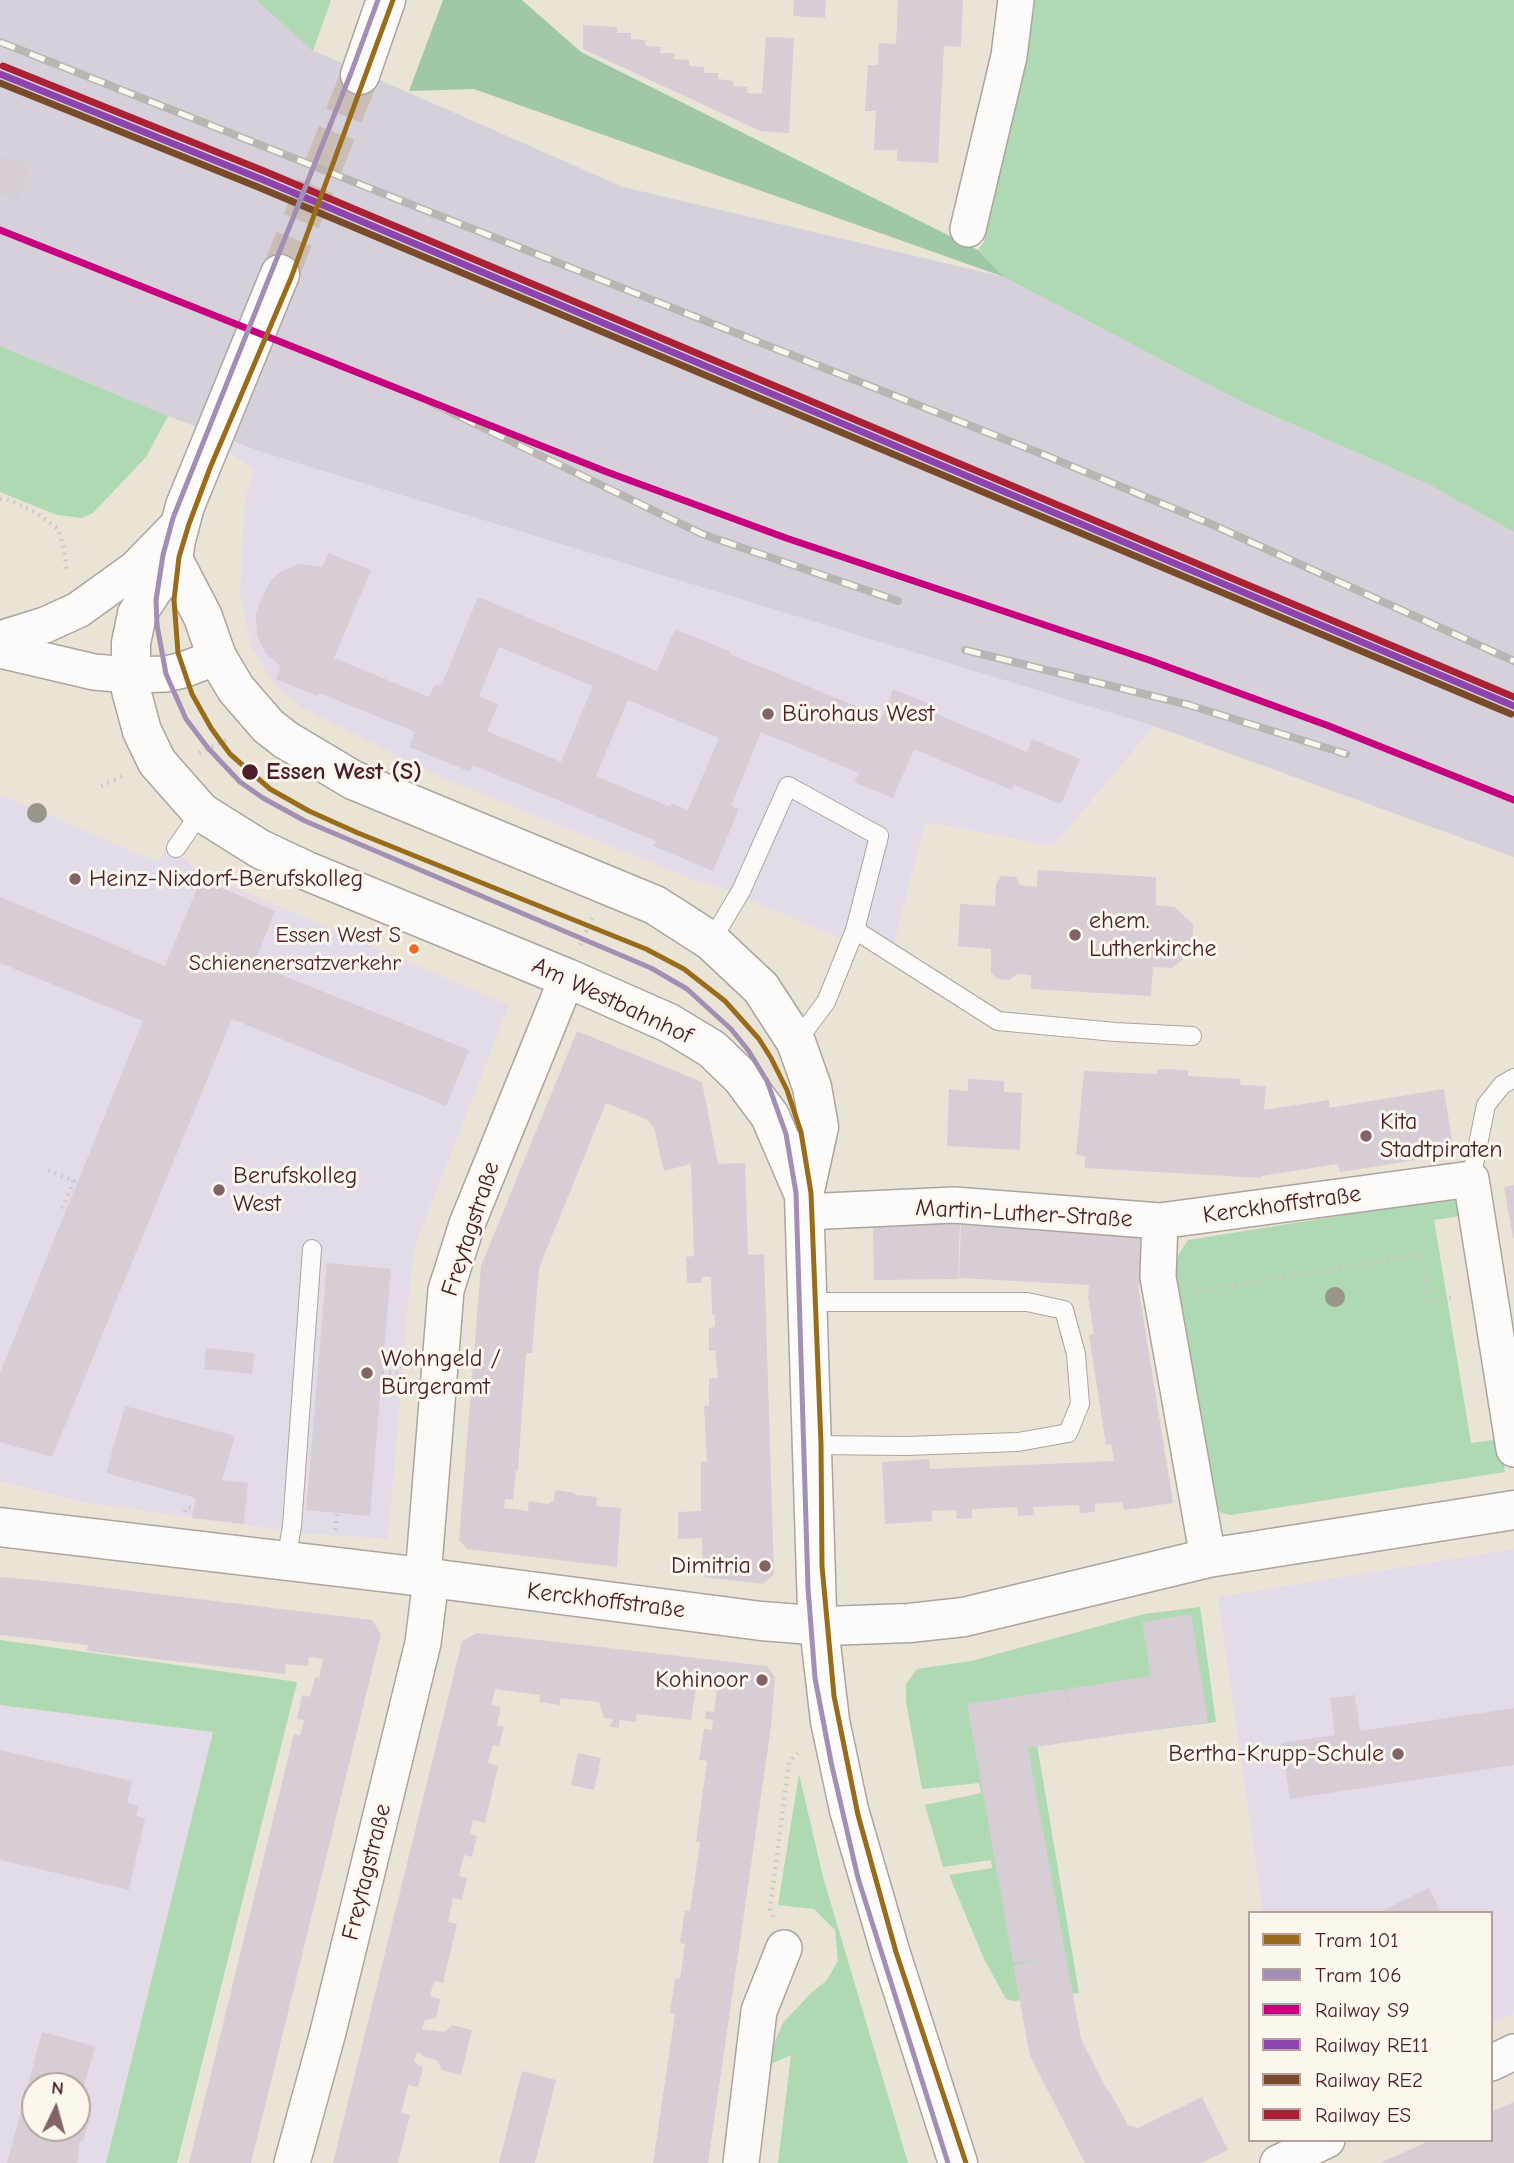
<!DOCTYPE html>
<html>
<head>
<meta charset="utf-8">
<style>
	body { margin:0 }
	#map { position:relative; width:1514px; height:2163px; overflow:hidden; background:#eae4d7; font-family:"Comic Neue",sans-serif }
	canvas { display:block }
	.legend { position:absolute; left:1248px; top:1911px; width:245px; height:231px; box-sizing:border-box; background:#fbf7ec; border:2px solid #b4a19f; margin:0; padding:9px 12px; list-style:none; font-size:21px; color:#4a1f2b }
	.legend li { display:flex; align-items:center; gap:14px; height:35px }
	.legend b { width:35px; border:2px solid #b4a19f }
	.north { position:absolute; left:21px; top:2072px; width:70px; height:70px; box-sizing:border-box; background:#fbf7ec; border:2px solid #b4a19f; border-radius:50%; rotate:5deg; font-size:19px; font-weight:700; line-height:28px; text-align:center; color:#4a1f2b }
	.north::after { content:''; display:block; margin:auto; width:24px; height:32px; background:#826467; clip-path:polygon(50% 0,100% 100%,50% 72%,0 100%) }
</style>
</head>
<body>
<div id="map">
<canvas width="1514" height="2163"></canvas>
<ul class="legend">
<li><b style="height:9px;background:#996c1b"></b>Tram 101</li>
<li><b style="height:9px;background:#a28fb3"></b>Tram 106</li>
<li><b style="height:9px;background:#c7007f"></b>Railway S9</li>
<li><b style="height:9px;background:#8e44ad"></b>Railway RE11</li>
<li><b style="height:9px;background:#7a4b2a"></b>Railway RE2</li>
<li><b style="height:9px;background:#aa2135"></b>Railway ES</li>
</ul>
<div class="north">N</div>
</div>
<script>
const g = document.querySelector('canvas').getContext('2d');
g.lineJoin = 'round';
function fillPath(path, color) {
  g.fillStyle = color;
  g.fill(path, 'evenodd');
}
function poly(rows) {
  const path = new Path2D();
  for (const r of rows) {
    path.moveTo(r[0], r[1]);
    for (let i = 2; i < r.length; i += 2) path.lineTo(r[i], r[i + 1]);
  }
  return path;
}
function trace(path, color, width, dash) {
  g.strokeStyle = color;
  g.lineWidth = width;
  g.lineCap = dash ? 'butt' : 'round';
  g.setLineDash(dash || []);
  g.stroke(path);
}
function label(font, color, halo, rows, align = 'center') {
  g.font = font + ' "Comic Neue",sans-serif';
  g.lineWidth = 6;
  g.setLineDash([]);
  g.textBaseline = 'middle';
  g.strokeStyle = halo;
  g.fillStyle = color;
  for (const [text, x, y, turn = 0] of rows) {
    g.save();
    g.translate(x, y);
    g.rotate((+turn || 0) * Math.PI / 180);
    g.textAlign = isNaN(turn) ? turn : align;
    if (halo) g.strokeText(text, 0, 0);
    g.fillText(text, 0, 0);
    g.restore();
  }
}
fillPath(poly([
	[235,385,1154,726,1053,846,925,822,890,959,721,888,691,879,438,776,304,709,277,688,251,647,240,593,245,499,254,469,211,441],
	[0,794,156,861,170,846,201,873,509,1005,416,1243,411,1272,388,1539,302,1533,82,1502,0,1481],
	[1514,1549,1514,2013,1491,2023,1491,1913,1263,1913,1218,1597],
	[0,1705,213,1732,106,2163,0,2163],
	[35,2086,77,2086,77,2128,35,2128]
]), '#e4dbe8');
fillPath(poly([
	[0,0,256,0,314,51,623,187,1004,277,1240,401,1428,484,1514,532,1514,857,1154,726,262,452,168,416,0,346]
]), '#d5d0d9');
fillPath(poly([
	[256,0,331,0,313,51],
	[1031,0,1514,0,1514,532,1428,484,1240,401,1004,277,978,250,984,242,1023,62],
	[0,346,168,416,146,457,93,513,82,518,57,515,0,492],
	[1457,1197,1460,1216,1434,1220,1471,1443,1501,1439,1505,1472,1231,1515,1221,1513,1216,1505,1172,1265,1188,1240],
	[1200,1607,1216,1722,1037,1745,1079,1993,1014,2001,1006,1999,984,1959,949,1875,992,1868,991,1860,943,1867,925,1805,981,1793,979,1783,922,1789,906,1702,906,1684,917,1669,971,1661,1144,1614],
	[0,1640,297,1682,177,2163,106,2163,213,1732,0,1705],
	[799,1774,823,1877,908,2163,778,2163,791,2055,764,2067,783,2023,811,1993,826,1981,838,1961,835,1930,814,1909,778,1905]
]), '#aed9b2');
fillPath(poly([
	[443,0,522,0,581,52,978,250,1004,277,474,89,409,91]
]), '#a1c8a6');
fillPath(poly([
	[794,0,826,0,825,18,793,16],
	[898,0,963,0,961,47,944,46,938,163,897,161,897,150,874,150,876,111,865,111,868,65,878,65,879,43,896,44],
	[583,25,617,27,617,33,631,33,631,39,645,40,646,46,661,47,660,53,675,53,674,59,689,60,689,66,704,67,704,73,718,73,718,79,733,81,733,86,747,87,747,93,762,94,766,37,794,38,789,133,760,131,583,49],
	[0,155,30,167,17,200,0,193],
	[328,553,371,570,334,658,429,697,435,684,441,686,478,597,657,671,675,629,731,652,730,654,882,717,893,689,932,705,929,711,1027,752,1032,739,1080,759,1061,804,1014,785,1011,790,914,749,893,798,854,782,859,773,761,732,731,806,739,809,713,871,653,846,656,841,473,765,470,772,409,747,415,732,320,693,318,696,276,679,281,666,265,653,257,635,256,614,260,601,271,580,280,572,298,564,322,567],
	[499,647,593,686,561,762,487,731,498,704,479,696],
	[628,700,719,738,688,810,671,803,670,807,596,776],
	[1038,870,1156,877,1156,905,1175,907,1193,924,1192,951,1172,968,1153,967,1151,996,1031,989,1031,975,1017,974,1009,980,998,979,991,973,991,949,958,946,960,904,995,906,996,884,1001,876,1016,877,1020,885,1037,887],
	[201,879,275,911,254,964,469,1050,446,1106,232,1019,52,1457,0,1442,0,1373,143,1021,0,963,0,897,165,966],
	[577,1031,702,1082,718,1164,745,1163,748,1255,764,1254,774,1574,763,1584,703,1577,702,1538,678,1539,678,1512,701,1511,701,1462,707,1462,704,1406,709,1406,709,1378,718,1378,715,1351,709,1351,709,1328,715,1327,715,1315,712,1315,711,1277,702,1277,702,1283,687,1283,686,1257,694,1256,691,1164,664,1171,654,1128,648,1120,606,1103,539,1268,532,1353,526,1353,518,1471,516,1470,513,1500,505,1499,504,1508,528,1511,529,1501,548,1504,554,1501,555,1490,575,1493,575,1495,597,1497,596,1506,621,1508,617,1567,467,1549,459,1540,481,1266],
	[1157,1069,1188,1070,1188,1076,1241,1079,1240,1085,1266,1086,1264,1110,1329,1100,1329,1108,1444,1089,1454,1154,1340,1172,1338,1164,1261,1176,1261,1178,1085,1168,1085,1156,1076,1155,1084,1071,1157,1074],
	[968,1079,1004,1081,1004,1092,1022,1093,1020,1150,947,1146,949,1089,968,1091],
	[1514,1185,1514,1238,1513,1238,1504,1187],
	[960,1222,958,1279,874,1280,873,1224],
	[961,1222,1143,1235,1141,1284,1138,1285,1173,1503,1124,1510,1122,1502,1095,1504,1095,1512,1080,1513,1079,1505,1033,1507,1034,1515,1018,1516,1017,1507,972,1509,972,1518,957,1519,956,1510,932,1511,932,1521,885,1524,882,1462,929,1459,930,1469,1114,1461,1111,1444,1106,1445,1089,1335,1094,1334,1088,1297,1089,1285,959,1278],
	[327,1263,391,1269,370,1516,306,1510],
	[206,1348,254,1353,252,1374,204,1369],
	[125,1406,235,1436,222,1480,248,1483,244,1524,192,1518,196,1498,106,1473],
	[0,1577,67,1583,372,1620,381,1634,251,2163,189,2163,294,1734,300,1736,304,1720,297,1719,302,1695,310,1697,315,1677,319,1678,323,1659,309,1657,308,1666,286,1664,285,1674,87,1651,88,1645,0,1635],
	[1191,1614,1208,1722,1028,1748,1081,2039,1107,2090,1108,2089,1128,2125,1138,2128,1202,2097,1228,2150,1201,2163,1085,2163,1030,2056,1013,1965,1037,1960,1013,1963,967,1704,1065,1689,1070,1715,1066,1689,1151,1676,1142,1622],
	[477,1633,767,1666,775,1677,771,1727,708,2163,653,2163,675,2014,670,2013,675,1978,680,1979,685,1944,680,1943,685,1910,690,1911,700,1842,696,1842,707,1761,699,1760,704,1729,712,1730,713,1720,705,1719,706,1711,714,1712,718,1683,697,1680,691,1720,637,1714,636,1722,619,1720,619,1728,610,1727,613,1720,604,1718,599,1702,560,1698,560,1705,539,1702,540,1695,495,1689,492,1705,501,1707,497,1725,504,1727,499,1747,493,1745,488,1763,498,1766,485,1823,473,1820,470,1834,477,1836,472,1857,464,1855,459,1876,467,1878,462,1900,453,1898,448,1922,457,1924,443,1983,434,1981,430,1996,440,1999,436,2018,425,2020,422,2029,445,2032,452,2025,472,2030,461,2075,442,2070,437,2060,427,2058,417,2052,414,2062,423,2068,418,2087,408,2085,401,2113,410,2115,398,2163,333,2163,462,1641],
	[1355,1695,1360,1731,1514,1708,1514,1765,1290,1799,1281,1743,1335,1735,1330,1698],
	[0,1750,132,1781,127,1803,139,1806,136,1816,145,1818,129,1890,0,1860],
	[578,1753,601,1758,594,1790,571,1785],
	[1429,1888,1441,1913,1377,1913],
	[42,2032,95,2046,78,2108,77,2086,35,2086,35,2128,77,2128,77,2116,89,2120,83,2141,80,2141,77,2163,7,2163],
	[522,2071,556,2080,535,2163,499,2163],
	[1514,2102,1514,2163,1380,2163,1431,2140,1491,2140,1491,2112]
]), '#d7cdd5');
trace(poly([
	[280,274,360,75]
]), '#cabdb5', 38, [38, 19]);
const service = poly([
	[176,848,201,812],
	[855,930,998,1021,1115,1032,1192,1036],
	[711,941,741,891,788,786,879,836,855,930,826,1002,796,1042],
	[1471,1179,1486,1105,1502,1085,1514,1078],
	[807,1302,1027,1302,1064,1310,1076,1354,1080,1404,1068,1433,1018,1442,906,1446,812,1445],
	[286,1560,292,1526,312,1249]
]);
const minor = poly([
	[968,229,1009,56,1016,0],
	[0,639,45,625,78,610,135,569,180,523],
	[0,650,94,672,130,675,166,674,183,670,217,657],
	[804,1212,954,1205,1160,1221],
	[1208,1558,1158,1277,1160,1221,1471,1179,1514,1449],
	[423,1577,446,1290,467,1224,567,978],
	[1491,2063,1514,2052],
	[292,2163,328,2032,423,1643,431,1579],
	[741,2163,759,2011,784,1948],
	[1278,2163,1327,2140]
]);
const tertiary = poly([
	[0,1527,423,1577,761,1621,826,1626,909,1623,964,1617,1208,1558,1514,1510]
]);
const secondary = poly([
	[360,75,386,0],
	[280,274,185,506,176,540,173,559,137,614,131,643,131,690,142,731,157,762,201,812,260,849,307,871,567,978,669,1023,712,1049,741,1077,770,1116,804,1195],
	[173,559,203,617,217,657,236,689,268,726,286,740,353,780,655,905,711,941,761,988,796,1042,812,1087,819,1127,804,1195,817,1610,830,1721,849,1810,890,1951,958,2163]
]);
trace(service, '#aca49e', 20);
trace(minor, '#aca49e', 38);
trace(tertiary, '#aca49e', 41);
trace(secondary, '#aca49e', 41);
trace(poly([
	[0,499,7,499,37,513,58,529,64,548,67,573],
	[199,753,229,739],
	[101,786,123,776],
	[580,945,592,918],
	[48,1170,74,1181,62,1209,67,1211],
	[1197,1291,1421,1255,1429,1301,1454,1297],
	[382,1372,403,1374],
	[185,1512,187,1507,194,1508],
	[335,1530,337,1513],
	[773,1917,770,1909,789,1762,798,1753]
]), '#cfcac8', 4.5, [2, 5]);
trace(service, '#fcfbf9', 18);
trace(minor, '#fcfbf9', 35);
trace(tertiary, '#fcfbf9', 38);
trace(secondary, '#fcfbf9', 38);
const rail = poly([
	[0,42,1047,456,1211,524,1514,661],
	[432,403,702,534,898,601],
	[965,650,1189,705,1346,754]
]);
trace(rail, '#bab4b3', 8);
trace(rail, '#fbf7ec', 5, [16]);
trace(poly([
	[0,230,607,472,786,538,1149,660,1329,726,1514,800]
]), '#c7007f', 7);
trace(poly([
	[0,74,261,179,1514,706]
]), '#8e44ad', 7);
trace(poly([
	[0,83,258,187,1511,714]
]), '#7a4b2a', 7);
trace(poly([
	[3,66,264,171,1514,697]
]), '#aa2135', 7);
trace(poly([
	[393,0,291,278,210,468,189,524,179,557,174,600,178,653,192,694,211,728,230,754,270,789,309,811,358,833,646,949,684,969,725,1001,759,1039,771,1058,787,1090,801,1132,811,1193,821,1444,822,1566,834,1696,858,1815,896,1952,966,2163]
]), '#996c1b', 5);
trace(poly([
	[378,0,351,73,173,518,163,555,156,600,157,625,166,674,186,719,208,748,240,782,263,798,305,821,651,968,687,989,731,1029,748,1050,767,1081,786,1134,796,1193,808,1588,815,1678,831,1762,858,1878,948,2163]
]), '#a28fb3', 5);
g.fillStyle = '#9a9589';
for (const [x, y] of [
	[37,813],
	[1335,1297]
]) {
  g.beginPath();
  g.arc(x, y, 10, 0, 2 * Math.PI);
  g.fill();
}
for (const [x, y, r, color] of [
	[768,714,7,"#826467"],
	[250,772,9,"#4a1f2b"],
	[75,879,7,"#826467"],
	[1075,935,7,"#826467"],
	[414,949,6,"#f26522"],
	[1366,1136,7,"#826467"],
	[219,1190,7,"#826467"],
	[367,1373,7,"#826467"],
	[765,1566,7,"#826467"],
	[762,1680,7,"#826467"],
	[1398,1754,7,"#826467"]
]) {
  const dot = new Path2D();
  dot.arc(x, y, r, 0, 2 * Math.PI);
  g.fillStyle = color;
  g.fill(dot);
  trace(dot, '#fbf7ec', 2.5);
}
label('22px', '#4a1f2b', '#fbf7ec', [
	["Essen West S",401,936],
	["Schienenersatzverkehr",401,964]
], 'right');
label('24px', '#4a1f2b', '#fbf7ec', [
	["Bürohaus West",782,714],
	["Heinz-Nixdorf-Berufskolleg",89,879],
	["ehem.",1089,921],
	["Lutherkirche",1089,949],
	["Kita",1380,1122],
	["Stadtpiraten",1380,1150],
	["Berufskolleg",233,1176],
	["West",233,1204],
	["Wohngeld /",381,1359],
	["Bürgeramt",381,1387],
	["Dimitria",751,1566,"right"],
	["Kohinoor",748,1680,"right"],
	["Bertha-Krupp-Schule",1384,1754,"right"]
], 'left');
label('bold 24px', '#4a1f2b', '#fbf7ec', [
	["Essen West (S)",266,772]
], 'left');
label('24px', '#4a1f2b', '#fbf7ec', [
	["Am Westbahnhof",612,1001,25],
	["Kerckhoffstraße",1282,1205,-8],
	["Martin-Luther-Straße",1024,1214,3],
	["Freytagstraße",471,1229,-72],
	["Kerckhoffstraße",606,1601,7],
	["Freytagstraße",367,1872,-76]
]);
</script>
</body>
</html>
